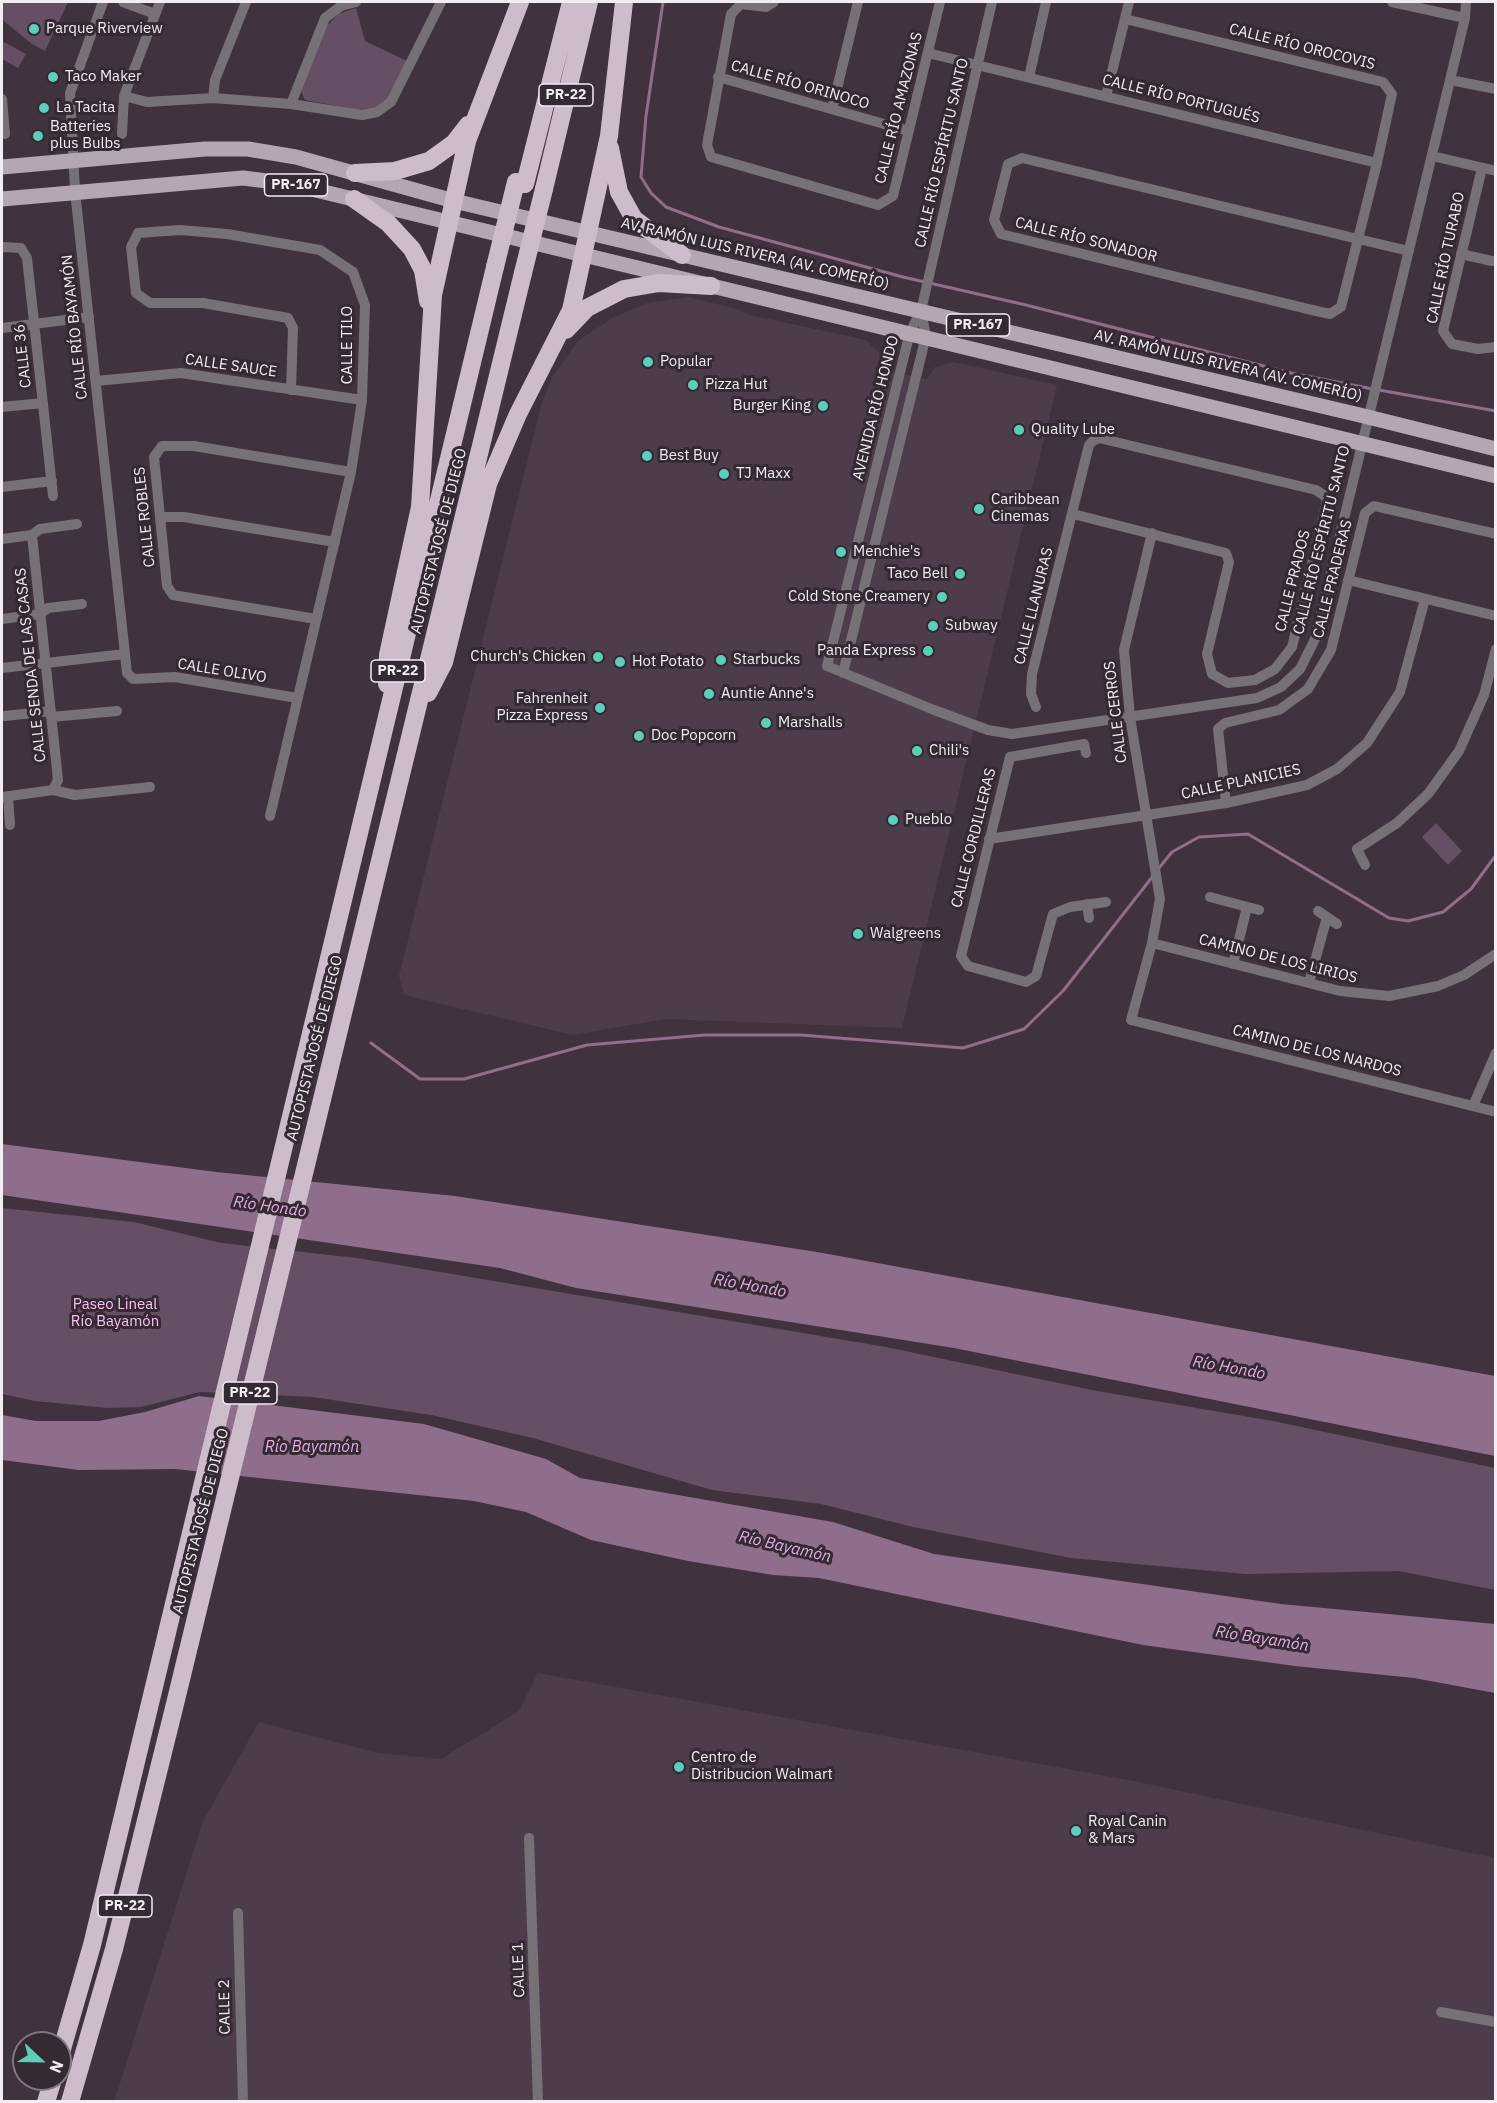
<!DOCTYPE html>
<html>
<head>
<meta charset="utf-8">
<style>
	body { margin:0 }
	#map { position:relative; width:1497px; height:2103px; overflow:hidden; background:#40333f; font-family:"IBM Plex Sans",sans-serif }
	canvas { display:block }
	.frame { position:absolute; inset:0; border:3px solid #f4ecf3; pointer-events:none }
	.north { position:absolute; left:12px; top:2031px; width:60px; height:60px; box-sizing:border-box; background:#352934; border:2px solid #817780; border-radius:50%; rotate:112deg; font-size:16px; font-weight:700; line-height:24px; text-align:center; color:#f4ecf3 }
	.north::after { content:''; display:block; margin:auto; width:21px; height:27px; background:#5dceb9; clip-path:polygon(50% 0,100% 100%,50% 72%,0 100%) }
</style>
</head>
<body>
<div id="map">
<canvas width="1497" height="2103"></canvas>
<div class="frame"></div>
<div class="north">N</div>
</div>
<script>
const g = document.querySelector('canvas').getContext('2d');
g.lineJoin = 'round';
function fillPath(path, color) {
  g.fillStyle = color;
  g.fill(path, 'evenodd');
}
function poly(rows) {
  const path = new Path2D();
  for (const r of rows) {
    path.moveTo(r[0], r[1]);
    for (let i = 2; i < r.length; i += 2) path.lineTo(r[i], r[i + 1]);
  }
  return path;
}
function trace(path, color, width, dash) {
  g.strokeStyle = color;
  g.lineWidth = width;
  g.lineCap = dash ? 'butt' : 'round';
  g.setLineDash(dash || []);
  g.stroke(path);
}
function label(font, color, halo, rows, align = 'center') {
  g.font = font + ' "IBM Plex Sans",sans-serif';
  g.lineWidth = 6;
  g.setLineDash([]);
  g.textBaseline = 'middle';
  g.strokeStyle = halo;
  g.fillStyle = color;
  for (const [text, x, y, turn = 0] of rows) {
    g.save();
    g.translate(x, y);
    g.rotate((+turn || 0) * Math.PI / 180);
    g.textAlign = isNaN(turn) ? turn : align;
    if (halo) g.strokeText(text, 0, 0);
    g.fillText(text, 0, 0);
    g.restore();
  }
}
fillPath(poly([
	[688,297,737,309,750,315,866,340,879,353,885,370,927,379,935,367,954,362,1057,385,902,1028,665,1019,573,1035,404,995,399,976,542,402,553,376,577,342,612,318,647,303],
	[538,1673,1134,1781,1495,1858,1495,2101,114,2102,203,1821,259,1722,378,1753,441,1759,519,1711]
]), '#4d3c4b');
fillPath(poly([
	[2,2,68,2,45,51,32,44,5,22,2,18],
	[356,8,365,41,407,61,384,106,359,110,305,100,301,91,326,27,338,14],
	[2,41,26,54,18,68,2,59],
	[1436,823,1462,851,1448,865,1422,837],
	[2,1208,134,1222,221,1243,357,1258,886,1347,1097,1391,1273,1421,1495,1468,1495,1590,1399,1571,1245,1574,1071,1558,913,1527,821,1504,712,1490,533,1438,431,1415,313,1397,200,1392,141,1407,108,1408,35,1401,2,1394]
]), '#654f64');
fillPath(poly([
	[2,1144,216,1172,455,1196,817,1252,1495,1376,1495,1456,954,1348,576,1288,500,1268,2,1195],
	[199,1396,424,1424,546,1459,580,1478,833,1522,934,1554,1281,1604,1495,1624,1495,1693,1414,1678,1295,1666,1143,1645,819,1578,773,1575,688,1561,591,1540,526,1512,474,1501,175,1469,79,1470,2,1460,2,1415,36,1421,99,1421,145,1412]
]), '#8f6e8c');
trace(poly([
	[663,2,646,116,641,177,651,193,666,207,719,227,903,277,1026,305,1291,373,1373,389],
	[1379,390,1496,411],
	[1159,868,1172,852,1199,837,1248,834,1389,918,1408,921,1443,912,1471,889,1496,855],
	[371,1043,420,1079,464,1079,587,1045,705,1035,801,1035,963,1048,1024,1029,1063,991,1153,876]
]), '#8f6e8c', 3);
trace(poly([
	[103,2,70,93,75,191,127,673,133,679,175,677,297,698],
	[123,2,155,14],
	[774,2,766,7,741,4,731,14,707,145,711,157,878,205,893,196,940,2],
	[992,2,921,311,910,332,827,666,934,710,988,730,1012,734,1257,698,1281,687,1300,669,1315,639,1465,18,1466,2],
	[1392,2,1465,18],
	[1125,19,1383,82,1392,94,1377,163,1341,307,1330,314,1312,310,1001,234,994,220,1008,164,1022,158,1358,239,1409,251],
	[928,53,1377,163],
	[718,77,909,131],
	[1029,77,1046,2],
	[1450,80,1496,89],
	[124,96,147,102,213,98,291,104,362,115,377,112,391,102,441,2],
	[1106,96,1129,2],
	[213,98,215,80,246,2],
	[2,99,5,134],
	[291,104,325,18,341,6,356,2],
	[832,109,858,2],
	[122,134,124,96,160,2],
	[1432,156,1496,171],
	[1482,168,1443,331,1452,344,1478,349,1496,347],
	[2,247,21,248,27,258,53,496],
	[1461,254,1492,261],
	[2,328,89,317],
	[96,381,181,373,362,400],
	[2,407,43,403],
	[2,487,52,481],
	[160,517,184,517,335,542],
	[1152,533,1124,650,1130,717,1160,899,1152,943,1131,1020,1496,1112],
	[32,535,58,780,53,790],
	[32,535,40,529,77,524],
	[2,539,32,535],
	[1348,580,1496,616],
	[2,619,40,614,48,608,82,604],
	[316,619,173,595,167,586,154,457,162,446,194,446,351,472],
	[2,668,125,654],
	[843,673,926,336,921,311],
	[1036,707,1031,694,1032,674,1089,445,1093,441,1099,438,1316,490,1325,496,1327,502,1292,647,1275,669,1255,680,1228,683,1212,674,1207,654,1229,562,1226,553,1073,514],
	[5,716,51,711],
	[51,717,117,711],
	[1086,753,1084,744,1010,757,961,956,968,966,1026,982,1036,976,1053,914,1070,907,1106,902],
	[8,796,10,825],
	[2,797,53,790,75,795,150,787],
	[1226,803,1218,729,1225,723,1279,710,1308,689,1331,650,1365,513,1374,506,1496,534],
	[270,816,351,472,362,400,365,305,353,272,320,250,227,234,180,230,138,233,131,247,136,293,150,303,203,303,288,318,293,328,291,390],
	[989,839,1226,803,1307,785,1337,769,1367,743,1400,692,1425,599],
	[1365,865,1357,849,1397,823,1428,794,1459,751,1484,695,1496,649],
	[1210,897,1259,910],
	[1087,904,1089,918],
	[1318,911,1337,924],
	[1152,943,1340,991,1389,996,1438,986,1464,975,1496,954],
	[1233,964,1247,907],
	[1309,983,1327,917],
	[1473,1106,1496,1053],
	[529,1838,538,2102],
	[238,1913,243,2102],
	[1441,2012,1496,2022]
]), '#777076', 10);
trace(poly([
	[2,167,205,149,248,149,296,157,454,201,1368,417,1496,449],
	[2,199,243,178,291,184,1496,476]
]), '#b4a7b3', 15);
trace(poly([
	[610,148,619,192,634,219,682,255],
	[355,173,395,171,429,161,454,143,468,125],
	[525,184,571,2],
	[544,189,589,2],
	[354,199,388,223,412,249,423,270,428,301],
	[566,330,587,308,624,289,659,283,711,286],
	[387,684,388,655,420,507,433,295,467,141,520,2],
	[428,693,444,662,488,484,518,414,571,310,609,136,624,2],
	[60,2056,92,1945,495,267],
	[46,2102,53,2079],
	[70,2102,114,1949,174,1708,523,273]
]), '#cdbccb', 18);
trace(poly([
	[495,267,516,182],
	[523,273,544,189]
]), '#cdbccb', 18);
for (const [x, y, r, color] of [
	[34,29,6,"#5dceb9"],
	[53,77,6,"#5dceb9"],
	[44,108,6,"#5dceb9"],
	[38,136,6,"#5dceb9"],
	[648,362,6,"#5dceb9"],
	[693,385,6,"#5dceb9"],
	[823,406,6,"#5dceb9"],
	[1019,430,6,"#5dceb9"],
	[647,456,6,"#5dceb9"],
	[724,474,6,"#5dceb9"],
	[979,509,6,"#5dceb9"],
	[841,552,6,"#5dceb9"],
	[960,574,6,"#5dceb9"],
	[942,597,6,"#5dceb9"],
	[933,626,6,"#5dceb9"],
	[928,651,6,"#5dceb9"],
	[598,657,6,"#5dceb9"],
	[721,660,6,"#5dceb9"],
	[620,662,6,"#5dceb9"],
	[709,694,6,"#5dceb9"],
	[600,708,6,"#5dceb9"],
	[766,723,6,"#5dceb9"],
	[639,736,6,"#5dceb9"],
	[917,751,6,"#5dceb9"],
	[893,820,6,"#5dceb9"],
	[858,934,6,"#5dceb9"],
	[679,1767,6,"#5dceb9"],
	[1076,1831,6,"#5dceb9"]
]) {
  const dot = new Path2D();
  dot.arc(x, y, r, 0, 2 * Math.PI);
  g.fillStyle = color;
  g.fill(dot);
  trace(dot, '#352934', 2);
}
for (const [x, y, w] of [
	[566,95,54],
	[296,185,63],
	[978,325,63],
	[398,671,54],
	[250,1393,54],
	[125,1906,54]
]) {
  const box = new Path2D();
  box.roundRect(x - w / 2, y - 11, w, 22, 4.5);
  g.fillStyle = '#352934';
  g.fill(box);
  trace(box, '#f4ecf3', 1.5);
}
label('bold 14px', '#f4ecf3', null, [
	["PR-22",566,95],
	["PR-167",296,185],
	["PR-167",978,325],
	["PR-22",398,671],
	["PR-22",250,1393],
	["PR-22",125,1906]
]);
label('15px', '#f4ecf3', '#352934', [
	["Parque Riverview",46,29],
	["Taco Maker",65,77],
	["La Tacita",56,108],
	["Batteries",50,127],
	["plus Bulbs",50,144],
	["Popular",660,362],
	["Pizza Hut",705,385],
	["Burger King",811,406,"right"],
	["Quality Lube",1031,430],
	["Best Buy",659,456],
	["TJ Maxx",736,474],
	["Caribbean",991,500],
	["Cinemas",991,517],
	["Menchie's",853,552],
	["Taco Bell",948,574,"right"],
	["Cold Stone Creamery",930,597,"right"],
	["Subway",945,626],
	["Panda Express",916,651,"right"],
	["Church's Chicken",586,657,"right"],
	["Starbucks",733,660],
	["Hot Potato",632,662],
	["Auntie Anne's",721,694],
	["Fahrenheit",588,699,"right"],
	["Pizza Express",588,716,"right"],
	["Marshalls",778,723],
	["Doc Popcorn",651,736],
	["Chili's",929,751],
	["Pueblo",905,820],
	["Walgreens",870,934],
	["Centro de",691,1758],
	["Distribucion Walmart",691,1775],
	["Royal Canin",1088,1822],
	["& Mars",1088,1839]
], 'left');
label('15px', '#f4ecf3', '#352934', [
	["CALLE RÍO OROCOVIS",1302,47,14],
	["CALLE RÍO ORINOCO",800,85,16],
	["CALLE RÍO PORTUGUÉS",1181,99,14],
	["CALLE RÍO AMAZONAS",899,108,-76],
	["CALLE RÍO ESPÍRITU SANTO",942,153,-77],
	["CALLE RÍO SONADOR",1086,240,14],
	["AV. RAMÓN LUIS RIVERA (AV. COMERÍO)",755,254,13],
	["CALLE RÍO TURABO",1446,258,-78],
	["CALLE RÍO BAYAMÓN",75,327,-96],
	["CALLE TILO",348,345,-90],
	["CALLE 36",23,356,-96],
	["CALLE SAUCE",231,366,8],
	["AV. RAMÓN LUIS RIVERA (AV. COMERÍO)",1228,366,13],
	["AVENIDA RÍO HONDO",876,408,-76],
	["CALLE ROBLES",145,517,-96],
	["CALLE RÍO ESPÍRITU SANTO",1322,540,-76],
	["AUTOPISTA JOSÉ DE DIEGO",439,541,-76],
	["CALLE PRADERAS",1333,579,-76],
	["CALLE PRADOS",1293,581,-76],
	["CALLE LLANURAS",1034,606,-76],
	["CALLE SENDA DE LAS CASAS",31,665,-96],
	["CALLE OLIVO",222,671,9],
	["CALLE CERROS",1116,712,-97],
	["CALLE PLANICIES",1241,782,-12],
	["CALLE CORDILLERAS",974,838,-76],
	["CAMINO DE LOS LIRIOS",1278,959,14],
	["AUTOPISTA JOSÉ DE DIEGO",315,1048,-76],
	["CAMINO DE LOS NARDOS",1317,1051,14],
	["AUTOPISTA JOSÉ DE DIEGO",201,1521,-76],
	["CALLE 1",519,1970,-92],
	["CALLE 2",225,2007,-91]
]);
label('15px', '#f7c0f2', '#352934', [
	["Paseo Lineal",115,1305],
	["Río Bayamón",115,1322]
]);
label('italic 16px', '#e3addf', '#352934', [
	["Río Hondo",270,1207,8],
	["Río Hondo",750,1286,10],
	["Río Hondo",1229,1368,10],
	["Río Bayamón",312,1447],
	["Río Bayamón",785,1547,13],
	["Río Bayamón",1262,1639,9]
]);
</script>
</body>
</html>
